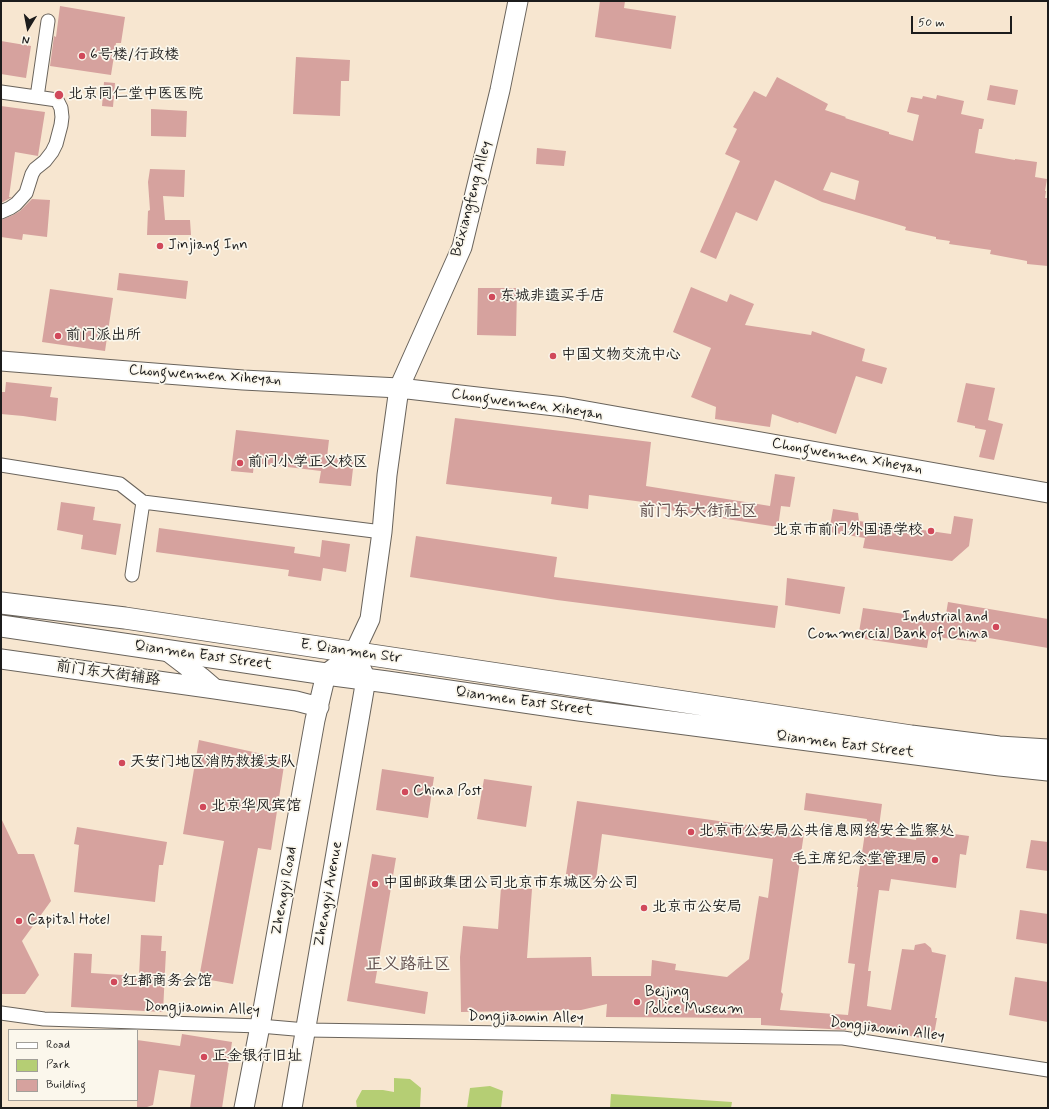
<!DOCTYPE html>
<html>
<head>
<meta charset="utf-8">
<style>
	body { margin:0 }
	#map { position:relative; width:1049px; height:1109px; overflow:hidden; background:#f7e6d0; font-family:Mynerve,sans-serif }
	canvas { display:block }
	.frame { position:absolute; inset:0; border:2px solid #1c1c1c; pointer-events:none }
	.legend { position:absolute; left:8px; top:1029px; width:130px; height:72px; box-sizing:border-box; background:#fbf7ec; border:1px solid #a29f99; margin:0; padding:5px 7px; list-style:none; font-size:12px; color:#1c1c1c }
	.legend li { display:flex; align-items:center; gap:8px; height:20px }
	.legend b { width:20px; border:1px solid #a29f99 }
	.north { position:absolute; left:8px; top:8px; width:40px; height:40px; -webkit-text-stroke:3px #fbf7ec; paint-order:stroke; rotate:190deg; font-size:11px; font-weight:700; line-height:16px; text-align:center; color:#1c1c1c }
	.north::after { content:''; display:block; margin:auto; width:14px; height:18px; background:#1c1c1c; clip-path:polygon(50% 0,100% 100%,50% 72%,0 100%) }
	.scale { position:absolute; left:911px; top:16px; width:101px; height:18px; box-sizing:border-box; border:2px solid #1c1c1c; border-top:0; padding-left:5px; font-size:12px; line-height:14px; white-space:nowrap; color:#1c1c1c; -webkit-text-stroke:3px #fbf7ec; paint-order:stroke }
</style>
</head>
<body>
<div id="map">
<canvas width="1049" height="1109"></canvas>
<div class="frame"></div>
<ul class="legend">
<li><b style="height:5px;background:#fff"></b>Road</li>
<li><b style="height:11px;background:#b5ce74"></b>Park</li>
<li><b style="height:11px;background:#d6a29e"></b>Building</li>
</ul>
<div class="north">N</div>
<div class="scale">50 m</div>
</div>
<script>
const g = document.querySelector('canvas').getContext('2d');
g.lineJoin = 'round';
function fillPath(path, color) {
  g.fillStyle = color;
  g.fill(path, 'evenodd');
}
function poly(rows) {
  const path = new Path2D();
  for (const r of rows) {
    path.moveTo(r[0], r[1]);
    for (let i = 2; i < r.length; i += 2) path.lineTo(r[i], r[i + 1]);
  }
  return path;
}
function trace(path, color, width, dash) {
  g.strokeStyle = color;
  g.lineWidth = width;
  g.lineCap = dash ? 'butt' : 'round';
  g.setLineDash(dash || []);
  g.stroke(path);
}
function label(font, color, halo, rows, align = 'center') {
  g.font = font + ' Mynerve,"LXGW WenKai TC",sans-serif';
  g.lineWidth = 3.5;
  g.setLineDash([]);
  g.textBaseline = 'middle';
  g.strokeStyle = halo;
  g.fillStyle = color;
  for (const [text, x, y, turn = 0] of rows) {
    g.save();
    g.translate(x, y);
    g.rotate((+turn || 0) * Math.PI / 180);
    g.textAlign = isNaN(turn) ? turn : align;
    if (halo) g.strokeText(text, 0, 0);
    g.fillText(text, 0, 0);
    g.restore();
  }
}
fillPath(poly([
	[394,1078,410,1079,421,1088,420,1108,357,1108,356,1101,362,1090,383,1090,394,1092],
	[490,1086,503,1091,501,1108,467,1108,470,1088],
	[611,1094,732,1102,731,1108,610,1108]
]), '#b5ce74');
fillPath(poly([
	[600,1,625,1,624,8,676,16,671,49,595,37],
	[60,6,125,17,121,43,116,43,111,75,50,66,54,36,56,37],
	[1,41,31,46,26,78,1,74],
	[296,57,350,60,349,81,341,81,340,116,293,114],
	[777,77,828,104,825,110,846,117,845,118,889,132,889,134,913,141,919,115,907,112,911,97,922,99,923,96,936,99,937,95,964,101,961,114,984,119,982,129,979,129,975,153,1015,160,1015,159,1037,162,1035,177,1047,179,1045,191,1046,191,1045,198,1048,198,1048,266,1027,264,1027,261,990,254,991,250,949,244,950,241,936,239,936,237,905,230,906,227,822,202,775,180,757,221,736,212,716,259,700,252,740,161,725,154,737,129,733,127,754,91,766,97],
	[831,172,859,181,855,200,823,190],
	[104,82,115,83,113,107,102,106],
	[990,85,1018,90,1015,105,987,100],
	[1,106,45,112,38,156,15,152,9,197,12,197,1,203],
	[151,109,187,111,186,137,151,136],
	[537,148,566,151,564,166,536,164],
	[150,169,185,170,184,197,163,196,165,220,190,220,191,235,147,235,148,211,150,210,148,182],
	[32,199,50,200,47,237,23,234,22,240,1,237,1,220,13,215,20,211],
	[119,273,188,281,186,299,117,290],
	[691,287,727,302,730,294,754,304,745,325,811,335,812,331,865,349,862,361,887,368,882,384,856,376,836,434,799,422,798,423,772,414,770,427,715,419,716,407,691,397,711,348,673,332],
	[478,288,517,288,516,336,477,335],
	[50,289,113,298,105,351,42,342],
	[6,382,52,387,50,397,58,398,56,421,23,416,1,414,1,392,5,392],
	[966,383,995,388,988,420,1003,424,994,460,979,457,986,430,975,428,975,426,957,422],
	[455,418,651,442,646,486,770,506,775,474,795,477,790,507,781,506,778,527,650,507,651,503,589,495,588,509,551,504,552,497,446,484],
	[236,430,329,440,327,457,354,460,351,486,319,483,321,471,254,463,253,473,231,471],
	[61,502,95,507,93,520,121,524,116,555,81,549,83,535,57,530],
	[833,509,858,513,859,521,951,534,954,516,973,519,969,546,952,561,863,548,865,538,829,532],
	[159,528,295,547,294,553,320,557,322,540,350,544,346,572,323,568,321,581,288,576,289,570,156,552],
	[416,536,557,557,554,577,778,606,775,628,557,600,410,577],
	[787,578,845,587,840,614,785,605],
	[948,602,1048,619,1048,648,977,636,976,642,929,636,927,648,858,638,863,608,945,620],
	[199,740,285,759,271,850,258,848,233,984,199,978,224,841,183,834],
	[382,769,434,777,428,818,376,810],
	[484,779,532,786,526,827,477,819],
	[806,793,882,804,878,834,916,840,917,829,969,836,966,855,960,854,956,888,891,879,889,891,879,890,868,971,871,971,867,1006,891,1010,902,949,914,950,915,945,925,943,931,948,932,952,946,955,935,1018,937,1018,933,1040,864,1028,846,1026,846,1030,761,1025,761,1018,606,1017,607,1004,581,1010,461,1012,460,957,463,926,498,929,501,887,532,889,527,958,591,957,592,976,651,976,652,960,676,964,675,970,727,977,749,959,759,896,768,898,773,859,602,834,596,880,568,876,568,874,566,874,577,801,804,833,781,992,783,994,780,1010,848,1015,855,964,848,963,858,887,857,887,867,819,804,810],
	[1,818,18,854,34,854,51,901,22,941,39,975,25,994,1,994],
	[77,827,167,842,163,865,159,865,155,902,74,892,79,845,74,844],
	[1031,840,1048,842,1048,871,1026,868],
	[372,854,396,858,375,983,428,992,425,1014,347,1001],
	[1020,910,1048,914,1048,944,1016,939],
	[141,935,162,936,161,951,166,951,163,1012,71,1007,74,953,92,954,91,973,139,976],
	[1015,977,1048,982,1048,1022,1009,1015],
	[182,1034,232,1042,222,1108,190,1108,195,1075,159,1070,153,1105,144,1108,137,1108,137,1040,180,1046]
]), '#d6a29e');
const street = poly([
	[1,92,57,100,61,108,62,117,61,125,56,144,52,152,45,161,35,169,32,174,26,193,16,204,10,208,1,212],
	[37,97,48,21],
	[1,465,120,484,143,502,132,575],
	[143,502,382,532],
	[1,1013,44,1019,260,1026,306,1030,843,1038,1048,1070]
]);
const secondary = poly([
	[1,361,243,380,399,388,564,407,1048,493],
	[167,651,201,677,215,689],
	[1,659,215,689,296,701,319,707],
	[244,1108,260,1026,315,720,326,674,354,653,370,619,382,532,387,475,399,388,462,247,500,90,518,1],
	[292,1108,366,679,354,653]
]);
const primary = poly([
	[1,603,125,618,911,736,999,747,1048,750],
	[1,626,326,674,387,682,579,710,1000,765,1048,770]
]);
trace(street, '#69635b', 15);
trace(secondary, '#69635b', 21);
trace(primary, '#69635b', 23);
trace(street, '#fff', 13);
trace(secondary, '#fff', 19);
trace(primary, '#fff', 21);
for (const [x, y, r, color] of [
	[82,56,4,"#d1495b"],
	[59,95,5,"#d1495b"],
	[160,246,4,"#d1495b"],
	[492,297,4,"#d1495b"],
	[58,336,4,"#d1495b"],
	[553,356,4,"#d1495b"],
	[240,463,4,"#d1495b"],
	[931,531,4,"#d1495b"],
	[996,627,4,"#d1495b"],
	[122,763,4,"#d1495b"],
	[405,792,4,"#d1495b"],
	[203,807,4,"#d1495b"],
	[691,832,4,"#d1495b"],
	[935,860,4,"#d1495b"],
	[375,884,4,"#d1495b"],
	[644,908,4,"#d1495b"],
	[19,921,4,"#d1495b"],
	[114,982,4,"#d1495b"],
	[637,1002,4,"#d1495b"],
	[204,1057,4,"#d1495b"]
]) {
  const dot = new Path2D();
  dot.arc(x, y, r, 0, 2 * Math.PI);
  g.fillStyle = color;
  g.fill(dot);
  trace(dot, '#fbf7ec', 1.5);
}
label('15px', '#1c1c1c', '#fbf7ec', [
	["6号楼/行政楼",90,56],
	["北京同仁堂中医医院",68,95],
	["Jinjiang Inn",168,246],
	["东城非遗买手店",500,297],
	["前门派出所",66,336],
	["中国文物交流中心",561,356],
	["前门小学正义校区",248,463],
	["北京市前门外国语学校",923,531,"right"],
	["Industrial and",988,618,"right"],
	["Commercial Bank of China",988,635,"right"],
	["天安门地区消防救援支队",130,763],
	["China Post",413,792],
	["北京华风宾馆",211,807],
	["北京市公安局公共信息网络安全监察处",699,832],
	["毛主席纪念堂管理局",927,860,"right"],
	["中国邮政集团公司北京市东城区分公司",383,884],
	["北京市公安局",652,908],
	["Capital Hotel",27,921],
	["红都商务会馆",122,982],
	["Beijing",645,993],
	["Police Museum",645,1010],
	["正金银行旧址",212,1057]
], 'left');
label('15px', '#1c1c1c', '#fbf7ec', [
	["Beixiangfeng Alley",472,199,-75],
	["Chongwenmen Xiheyan",205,376,4],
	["Chongwenmen Xiheyan",527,405,8],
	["Chongwenmen Xiheyan",847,457,10],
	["E. Qianmen Str",351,652,8],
	["Qianmen East Street",203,656,8],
	["前门东大街辅路",108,674,8],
	["Qianmen East Street",524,702,8],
	["Qianmen East Street",845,745,7],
	["Zhengyi Road",285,891,-80],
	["Zhengyi Avenue",329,894,-80],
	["Dongjiaomin Alley",202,1009,2],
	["Dongjiaomin Alley",526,1018,1],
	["Dongjiaomin Alley",887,1030,7]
]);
label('17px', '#5d4b4a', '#fbf7ec', [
	["前门东大街社区",698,512],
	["正义路社区",408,965]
]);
</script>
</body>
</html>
